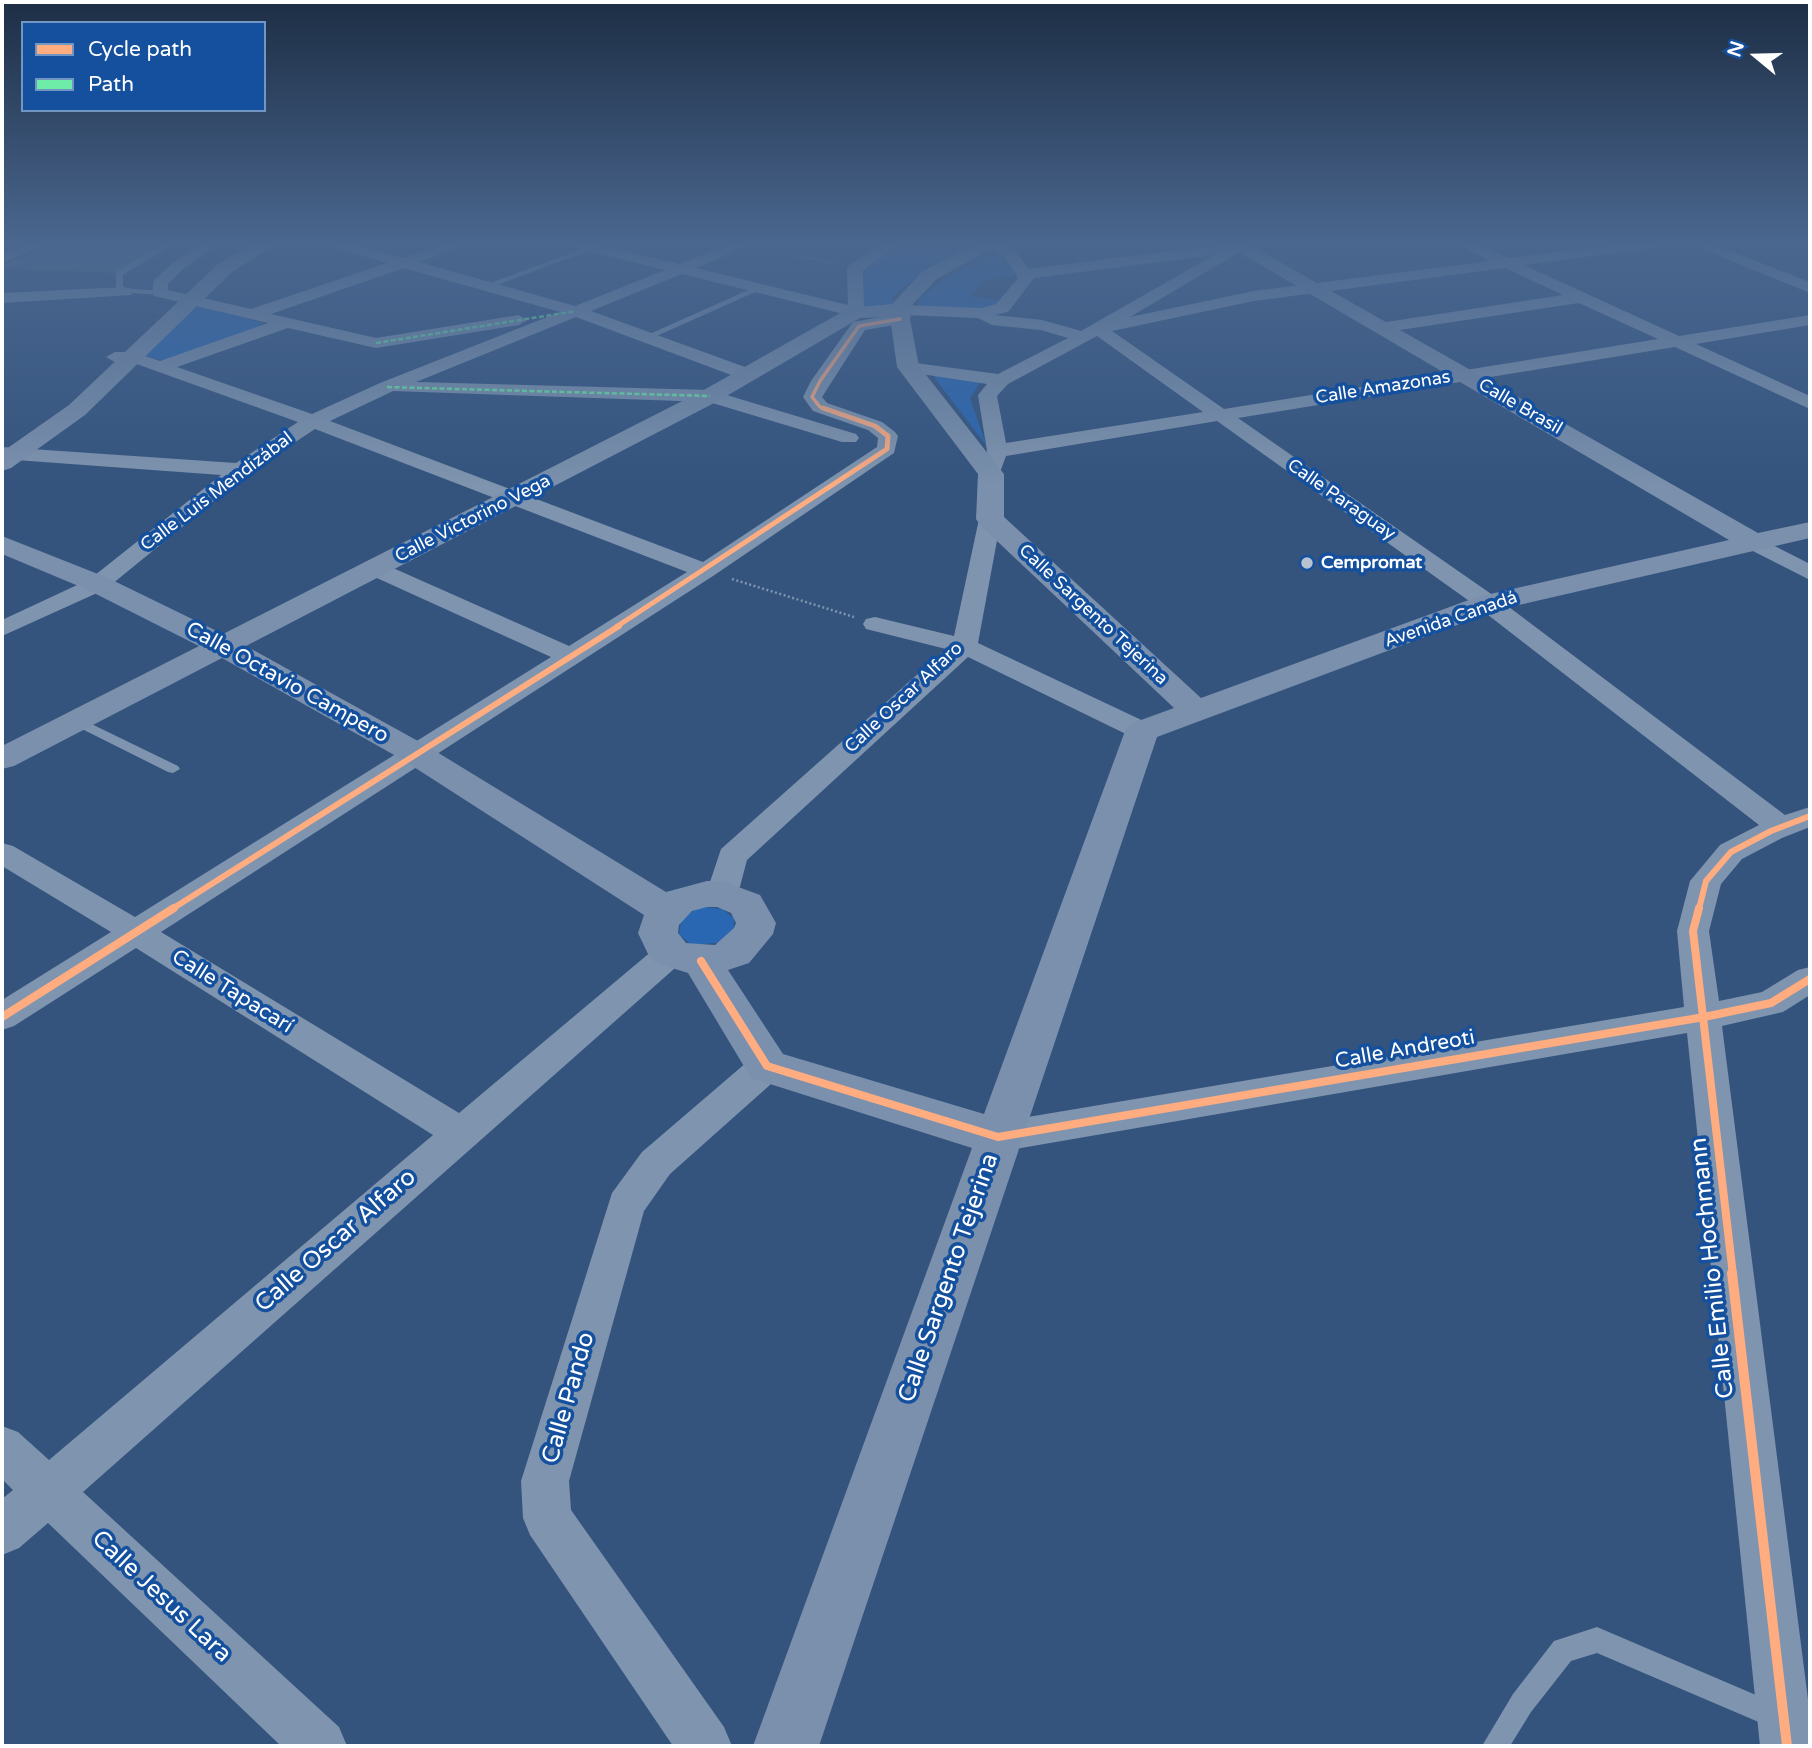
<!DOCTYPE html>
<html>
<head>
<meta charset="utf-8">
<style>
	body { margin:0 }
	#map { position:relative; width:1812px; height:1748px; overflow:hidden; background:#34547e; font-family:"Varela Round",sans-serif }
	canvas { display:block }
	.frame { position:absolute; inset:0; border:4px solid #fff; pointer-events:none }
	.legend { position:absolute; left:21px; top:21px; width:245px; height:91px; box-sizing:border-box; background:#14509d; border:2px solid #7296c4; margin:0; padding:9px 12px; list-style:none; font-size:21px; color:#fff }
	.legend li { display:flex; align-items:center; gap:14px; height:35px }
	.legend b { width:35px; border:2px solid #7296c4 }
	.north { position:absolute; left:1721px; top:21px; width:70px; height:70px; -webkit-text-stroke:5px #14509d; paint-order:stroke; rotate:289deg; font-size:19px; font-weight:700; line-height:28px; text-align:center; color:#fff }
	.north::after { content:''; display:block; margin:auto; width:24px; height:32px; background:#fff; clip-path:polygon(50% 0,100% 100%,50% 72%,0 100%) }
</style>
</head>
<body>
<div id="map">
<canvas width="1812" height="1748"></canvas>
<div class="frame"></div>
<ul class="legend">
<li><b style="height:9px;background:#ffac80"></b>Cycle path</li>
<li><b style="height:9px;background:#6deda7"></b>Path</li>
</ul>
<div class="north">N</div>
</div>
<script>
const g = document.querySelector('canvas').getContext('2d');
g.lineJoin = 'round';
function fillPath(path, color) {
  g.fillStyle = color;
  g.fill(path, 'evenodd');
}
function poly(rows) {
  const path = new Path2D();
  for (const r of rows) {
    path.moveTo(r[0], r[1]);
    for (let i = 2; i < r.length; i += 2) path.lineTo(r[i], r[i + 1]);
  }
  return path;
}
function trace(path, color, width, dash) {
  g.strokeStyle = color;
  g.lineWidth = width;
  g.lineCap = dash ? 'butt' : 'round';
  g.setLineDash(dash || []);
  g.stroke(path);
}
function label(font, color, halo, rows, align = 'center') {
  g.font = font + ' "Varela Round",sans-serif';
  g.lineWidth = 7;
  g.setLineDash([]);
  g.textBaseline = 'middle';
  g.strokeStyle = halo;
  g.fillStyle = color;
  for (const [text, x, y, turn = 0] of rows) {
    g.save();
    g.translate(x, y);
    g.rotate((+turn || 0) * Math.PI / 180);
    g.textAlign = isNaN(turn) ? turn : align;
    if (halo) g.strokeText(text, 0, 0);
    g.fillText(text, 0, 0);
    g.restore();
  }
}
fillPath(poly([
	[900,241,978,242,912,281,893,296,892,307,847,308,851,277],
	[994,255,1002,258,1015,275,981,282,971,296,1004,301,994,306,975,310,917,311,919,299,946,277,980,257],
	[199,305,262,323,259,327,165,361,145,356,191,306],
	[936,374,981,381,970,398,986,445,934,377],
	[703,907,722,909,734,918,734,931,723,942,697,945,689,943,679,934,681,921,694,910]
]), '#2967b3');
fillPath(poly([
	[65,241,170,241,117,273,2,268,2,265]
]), '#516b8c');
trace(poly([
	[772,250,837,264],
	[732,579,854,617]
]), '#7f94ae', 2.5, [2, 2.5]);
fillPath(poly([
	[168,241,178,241,123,275,123,288,160,291,163,295,116,292,116,272,168,241],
	[603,241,615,241,489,288,482,286,603,241],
	[755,287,762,289,652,338,645,336,755,287],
	[77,717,178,766,180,769,173,773,168,772,72,724,70,721,72,718,77,717],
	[1597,1627,1784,1707,1788,1716,1784,1725,1775,1729,1597,1653,1571,1661,1531,1712,1510,1746,1482,1746,1513,1694,1554,1641,1597,1627]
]), '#7f94ae');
fillPath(poly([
	[34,241,55,241,2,263,2,253,34,241],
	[206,241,223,241,183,269,168,284,168,290,251,309,387,263,321,244,319,241,343,241,403,258,451,241,473,241,419,262,575,306,665,270,559,244,557,241,583,241,679,264,737,241,758,241,696,268,848,305,847,268,849,265,886,241,904,241,863,270,864,312,856,317,682,274,591,311,756,371,758,375,756,379,742,379,576,317,416,382,710,390,856,434,859,438,856,442,842,442,709,402,393,391,330,421,703,562,877,447,878,438,868,430,813,411,803,397,811,381,853,322,898,314,893,310,901,305,982,308,996,304,1018,278,1004,256,986,247,985,241,997,241,1015,250,1028,269,1249,241,1243,250,1130,317,1254,291,1489,261,1452,241,1472,241,1509,258,1639,241,1682,241,1675,245,1524,265,1679,336,1810,315,1810,325,1696,344,1810,396,1810,409,1675,347,1238,418,1497,598,1785,815,1810,807,1810,827,1782,838,1742,859,1721,884,1709,931,1719,1001,1762,992,1798,970,1810,967,1810,995,1783,1012,1722,1026,1810,1715,1810,1746,1760,1746,1687,1033,998,1152,984,1148,979,1137,984,1126,998,1122,1684,1007,1677,931,1690,881,1720,845,1759,825,1479,608,1217,421,1006,456,999,475,985,475,982,471,987,451,978,395,987,384,908,372,899,367,908,362,998,374,1068,338,1041,330,992,325,978,318,905,315,908,319,906,323,865,330,822,397,827,403,882,422,895,432,898,436,894,453,713,576,161,932,459,1113,659,945,671,941,683,945,688,953,683,961,83,1492,339,1727,347,1746,281,1746,48,1523,19,1548,2,1555,2,1499,13,1490,2,1479,2,1426,18,1432,49,1460,433,1135,136,948,14,1026,2,1030,2,1000,111,932,2,866,2,843,13,846,135,917,551,657,368,574,364,569,368,564,384,564,569,646,687,572,315,429,247,474,106,589,2,636,2,620,90,579,221,475,2,459,2,447,236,463,298,422,131,362,115,362,106,357,115,352,133,352,160,361,268,323,154,296,152,293,154,280,173,263,206,241],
	[1214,255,1081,331,1042,320,995,315,1008,312,1034,278,1214,255],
	[404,268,560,312,380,383,312,414,177,367,288,328,376,348,519,325,527,320,519,315,376,338,271,314,404,268],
	[1505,268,1563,295,1380,323,1371,328,1380,333,1579,303,1658,339,1224,409,1112,331,1254,301,1505,268],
	[1097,336,1203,412,1006,443,997,396,1008,384,1097,336],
	[1683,241,1704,241,1810,282,1810,293,1683,241],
	[125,287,131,289,133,292,131,295,2,303,2,293,125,287],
	[990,512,998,514,1001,519,978,643,1152,725,1156,731,1152,737,1142,739,1132,737,968,657,747,860,738,894,733,902,722,905,711,902,706,894,721,849,946,649,866,629,863,624,866,619,875,617,954,636,979,519,982,514,990,512],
	[1753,535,1810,564,1810,580,1745,547,1742,542,1745,537,1753,535],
	[767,1052,780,1056,785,1066,780,1076,670,1174,644,1211,569,1481,571,1510,724,1727,732,1746,673,1746,530,1535,523,1518,521,1481,612,1193,642,1152,754,1056,767,1052]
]), '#7f94ae');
fillPath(poly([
	[982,241,1006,241,937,279,913,304,910,319,919,366,1004,474,1004,517,1201,698,1477,597,1729,540,1220,241,1243,241,1758,533,1810,522,1810,538,1497,610,1157,737,819,1746,753,1746,972,1148,751,1078,688,973,656,963,648,954,638,933,644,915,403,760,222,658,14,766,2,769,2,746,199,646,88,590,2,554,2,536,108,578,223,634,702,391,849,308,892,304,923,271,982,241],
	[890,317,897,367,978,474,976,519,980,525,1174,708,1130,724,1125,731,984,1114,783,1054,728,970,749,963,773,934,776,923,760,895,722,881,707,881,666,892,427,746,246,646,718,401,860,318,890,317],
	[707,907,717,907,731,913,736,923,734,928,715,945,686,943,678,933,679,925,692,911,707,907]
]), '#7a90ac');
fillPath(poly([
	[257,241,281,241,232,272,85,415,11,468,2,471,2,452,69,405,218,264,257,241]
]), '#7c91ad');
trace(poly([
	[376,343,576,311],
	[387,387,710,396]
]), '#6deda7', 2.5, [5, 2.5]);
trace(poly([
	[827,410,820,407,812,397,820,381,859,326,900,319]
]), '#ffac80', 3.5);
trace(poly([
	[616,627,887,449,888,436,875,426,823,408]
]), '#ffac80', 5);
trace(poly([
	[172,909,619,626],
	[1699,909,1706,881,1731,852,1771,831,1810,816]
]), '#ffac80', 6);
trace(poly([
	[1699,908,1693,931,1733,1275],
	[701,961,767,1066,998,1137,1704,1017,1771,1003,1810,979],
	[2,1017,174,908]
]), '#ffac80', 8);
trace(poly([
	[1732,1273,1787,1746]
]), '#ffac80', 10);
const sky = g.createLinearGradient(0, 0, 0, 486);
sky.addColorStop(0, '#1d2e45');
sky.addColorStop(0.5, '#4a678f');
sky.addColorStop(1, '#4a678f00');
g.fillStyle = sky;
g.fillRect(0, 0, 1812, 486);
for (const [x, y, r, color] of [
	[1307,563,7,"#b8c3d2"]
]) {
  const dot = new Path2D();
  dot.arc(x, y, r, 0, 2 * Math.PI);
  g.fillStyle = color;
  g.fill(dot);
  trace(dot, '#14509d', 2.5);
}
label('18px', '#fff', '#14509d', [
	["Calle Amazonas",1383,388,-9],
	["Calle Brasil",1520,407,30],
	["Calle Luis Mendizábal",217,492,-37],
	["Calle Paraguay",1341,500,35],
	["Calle Victorino Vega",473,519,-27],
	["Calle Sargento Tejerina",1093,615,43],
	["Avenida Canadá",1451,620,-19],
	["Calle Oscar Alfaro",904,698,-43]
]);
label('bold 18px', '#fff', '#14509d', [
	["Cempromat",1321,563]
], 'left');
label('21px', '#fff', '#14509d', [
	["Calle Octavio Campero",287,683,29],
	["Calle Tapacarí",232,992,32],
	["Calle Andreoti",1405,1050,-10]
]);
label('24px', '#fff', '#14509d', [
	["Calle Oscar Alfaro",336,1241,-41],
	["Calle Emilio Hochmann",1713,1268,-96],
	["Calle Sargento Tejerina",949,1278,-71],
	["Calle Pando",569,1398,-74],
	["Calle Jesus Lara",161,1597,43]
]);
</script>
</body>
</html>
